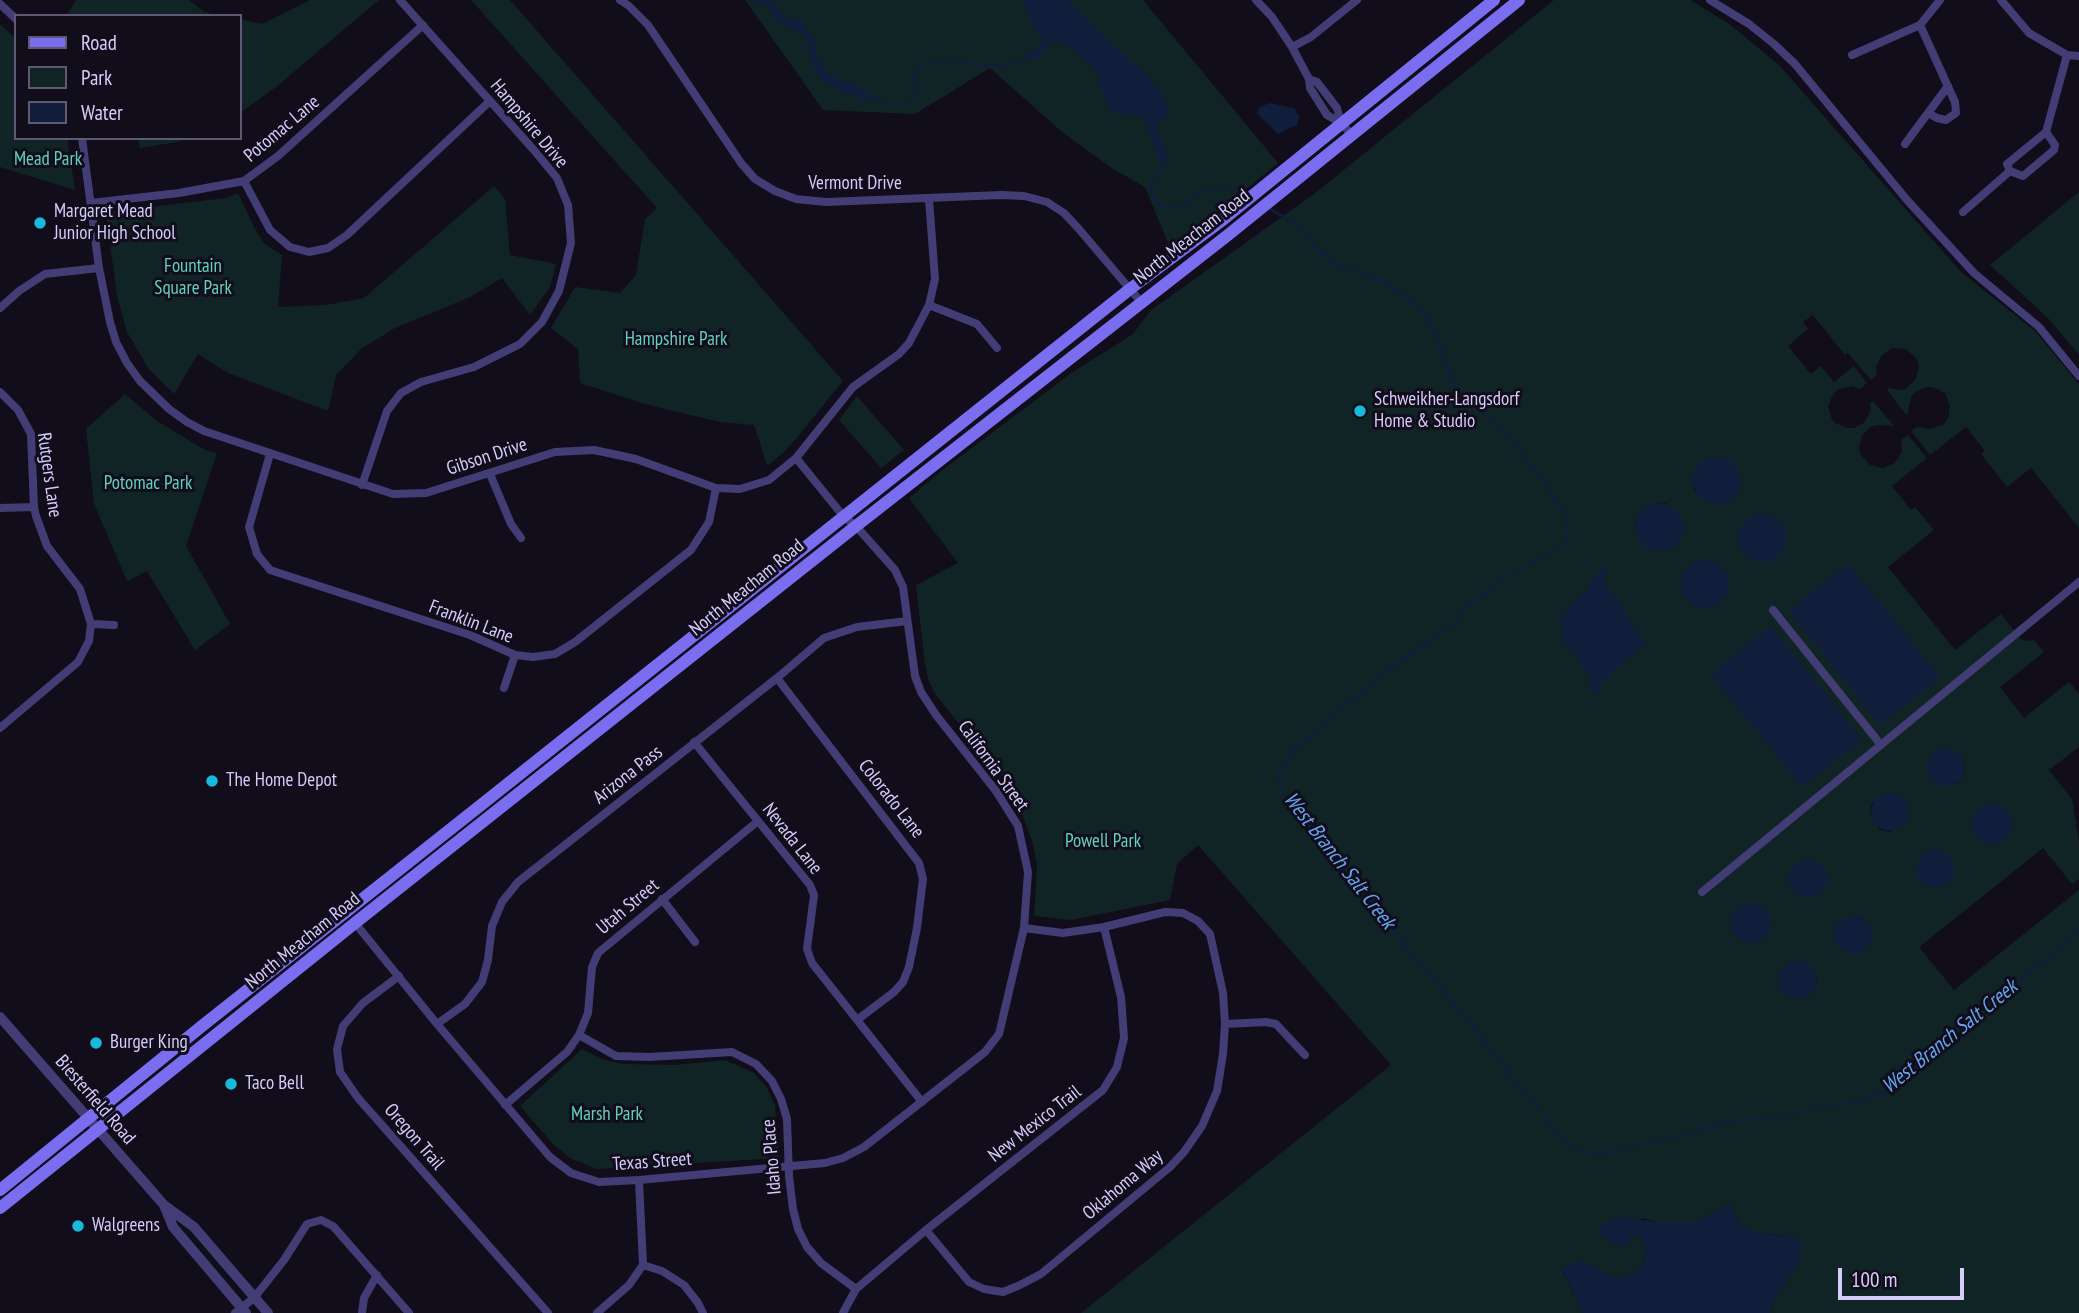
<!DOCTYPE html>
<html>
<head>
<meta charset="utf-8">
<style>
	body { margin:0 }
	#map { position:relative; width:2079px; height:1313px; overflow:hidden; background:#110d1b; font-family:"PT Sans Narrow",sans-serif }
	canvas { display:block }
	.legend { position:absolute; left:14px; top:14px; width:228px; height:126px; box-sizing:border-box; background:#110d1b; border:2px solid #5f5974; margin:0; padding:9px 12px; list-style:none; font-size:21px; color:#d5ccfa }
	.legend li { display:flex; align-items:center; gap:14px; height:35px }
	.legend b { width:35px; border:2px solid #5f5974 }
	.scale { position:absolute; left:1838px; top:1268px; width:126px; height:32px; box-sizing:border-box; border:4px solid #d5ccfa; border-top:0; padding-left:9px; font-size:21px; line-height:24px; white-space:nowrap; color:#d5ccfa; -webkit-text-stroke:5px #110d1b; paint-order:stroke }
</style>
</head>
<body>
<div id="map">
<canvas width="2079" height="1313"></canvas>
<ul class="legend">
<li><b style="height:9px;background:#7a6df0"></b>Road</li>
<li><b style="height:19px;background:#112425"></b>Park</li>
<li><b style="height:19px;background:#111e3b"></b>Water</li>
</ul>
<div class="scale">100 m</div>
</div>
<script>
const g = document.querySelector('canvas').getContext('2d');
g.lineJoin = 'round';
function fillPath(path, color) {
  g.fillStyle = color;
  g.fill(path, 'evenodd');
}
function poly(rows) {
  const path = new Path2D();
  for (const r of rows) {
    if (r.length === 3) {
      path.moveTo(r[0] + r[2], r[1]);
      path.arc(r[0], r[1], r[2], 0, 2 * Math.PI);
      continue;
    }
    path.moveTo(r[0], r[1]);
    for (let i = 2; i < r.length; i += 2) path.lineTo(r[i], r[i + 1]);
  }
  return path;
}
function trace(path, color, width, dash) {
  g.strokeStyle = color;
  g.lineWidth = width;
  g.lineCap = dash ? 'butt' : 'round';
  g.setLineDash(dash || []);
  g.stroke(path);
}
function label(font, color, halo, rows, align = 'center') {
  g.font = font + ' "PT Sans Narrow",sans-serif';
  g.lineWidth = 6;
  g.setLineDash([]);
  g.textBaseline = 'middle';
  g.strokeStyle = halo;
  g.fillStyle = color;
  for (const [text, x, y, turn = 0] of rows) {
    g.save();
    g.translate(x, y);
    g.rotate((+turn || 0) * Math.PI / 180);
    g.textAlign = isNaN(turn) ? turn : align;
    if (halo) g.strokeText(text, 0, 0);
    g.fillText(text, 0, 0);
    g.restore();
  }
}
fillPath(poly([
	[76,0,189,0,204,12,223,16,66,16],
	[310,0,379,0,276,87,240,113,240,19,262,24],
	[471,0,510,0,843,381,795,440,783,453,771,463,767,465,754,425,720,422,645,404,580,383,578,349,551,328,575,287,620,293,636,275,645,219,657,208],
	[745,0,1143,0,1278,163,1171,250,1145,187,1113,169,1062,132,990,68,915,114,823,110],
	[1554,0,1690,0,1728,23,1779,65,1961,272,2035,331,2079,384,2079,528,2031,468,2007,487,1981,454,1985,451,1966,427,1930,455,1911,431,1917,427,1931,429,1944,424,1948,418,1950,405,1945,393,1933,387,1927,387,1915,392,1911,397,1907,416,1887,390,1889,388,1898,390,1905,389,1916,379,1919,365,1916,358,1906,349,1893,348,1882,355,1876,367,1877,375,1871,380,1848,353,1845,355,1813,315,1803,322,1808,329,1788,346,1811,374,1821,366,1834,382,1854,366,1867,383,1860,389,1852,386,1839,389,1834,393,1828,405,1831,417,1835,423,1847,428,1854,428,1865,422,1871,410,1870,403,1873,401,1894,426,1879,425,1872,426,1862,435,1859,449,1861,455,1870,465,1883,468,1895,463,1902,452,1901,440,1908,435,1927,458,1892,486,1911,510,1915,507,1934,530,1888,567,1955,650,2001,614,2021,639,2025,641,2034,640,2044,652,2000,687,2024,718,2069,682,2079,694,2079,747,2049,770,2072,799,2079,842,2079,879,2072,884,2043,848,1919,947,1954,990,2079,890,2079,1313,1771,1313,1773,1301,1799,1263,1796,1237,1755,1233,1739,1223,1729,1205,1695,1222,1657,1222,1642,1218,1629,1237,1636,1234,1642,1238,1646,1249,1644,1261,1635,1273,1614,1278,1595,1267,1562,1270,1583,1313,1081,1313,1391,1065,1198,845,1177,864,1170,900,1071,920,1034,916,1037,866,1033,844,1017,800,1002,777,936,695,929,682,925,664,916,585,958,563,909,498,940,472,1070,374,1133,334,1151,310,1314,194],
	[1709,459,1737,494,1725,504,1698,496,1694,490,1693,483,1697,468],
	[1660,502,1668,504,1675,546,1661,551,1646,547,1641,542,1635,528,1636,520,1644,508],
	[1957,751,1964,760,1965,772,1959,782,1953,785,1939,785],
	[1897,794,1907,803,1891,832,1885,831,1879,829,1870,813,1871,807,1873,802],
	[1993,804,2005,839,1993,844,1982,841,1974,831,1976,813,1986,806],
	[1934,850,1945,853,1916,872,1919,859],
	[1808,860,1815,861,1820,893,1809,898,1798,895,1793,891,1789,880,1796,864],
	[1750,903,1761,907,1769,916,1767,934,1757,942,1750,943,1738,908],
	[1850,916,1862,918,1866,921,1872,938,1866,948,1839,922],
	[1817,977,1817,984,1810,995,1799,999,1788,996],
	[0,24,16,39,16,138,67,138,75,190,0,167],
	[138,138,185,138,177,142,140,148],
	[494,186,505,199,510,255,556,264,550,287,530,315,502,278,470,297,395,328,361,349,336,375,328,411,228,373,198,354,174,394,148,368,127,332,117,296,106,212,226,198,238,193,256,231,265,244,282,255,278,307,326,305,364,298],
	[2079,192,2079,355,2047,317,1990,265],
	[125,394,157,421,205,450,217,453,186,546,230,624,195,650,147,571,127,581,94,504,86,429],
	[857,396,904,450,881,468,839,420],
	[582,1049,605,1060,624,1064,676,1065,725,1060,754,1073,766,1086,775,1105,779,1158,597,1169,570,1158,553,1144,520,1106]
]), '#112425');
fillPath(poly([
	[746,0,771,0,786,18,801,20,808,32,814,36,817,58,827,72,840,81,854,84,858,87,869,95,865,102,858,96,841,93,822,81,815,71,808,49,809,42,803,35,797,30,784,25,773,16,768,5],
	[1024,0,1067,0,1108,40,1150,78,1163,95,1169,112,1165,118,1155,122,1167,155,1168,163,1160,162,1143,116,1114,113,1108,108,1100,86,1098,74,1074,50,1068,46,1055,42,1050,44,1037,58,1027,60,1025,54,1039,48,1042,41,1032,24,1025,9],
	[1270,103,1294,108,1299,116,1297,125,1278,134,1257,114,1259,107],
	[203,275,215,289,208,296,202,299,191,286],
	[1717,481,24],
	[1659,527,24],
	[1762,538,24],
	[1705,584,24],
	[1848,563,1940,677,1880,725,1789,611],
	[1603,567,1608,570,1604,581,1608,589,1619,600,1627,617,1645,643,1603,681,1600,696,1589,688,1590,677,1573,651,1562,641,1564,630,1558,621,1574,602,1587,591,1591,581],
	[1771,626,1862,739,1802,787,1711,674],
	[1946,767,19],
	[1890,812,19],
	[1992,824,20],
	[1935,869,19],
	[1808,879,19],
	[1751,923,20],
	[1853,935,19],
	[1798,980,19],
	[1729,1205,1739,1223,1755,1233,1796,1237,1802,1246,1799,1263,1773,1301,1771,1313,1583,1313,1562,1269,1578,1260,1595,1267,1614,1278,1635,1273,1644,1261,1646,1249,1642,1238,1636,1234,1629,1237,1630,1243,1621,1246,1608,1243,1598,1231,1601,1225,1611,1219,1626,1217,1657,1222,1695,1222]
]), '#111e3b');
trace(poly([
	[866,96,884,103,900,105,913,98,919,91,914,83,913,72,923,64,930,62,946,60,990,66,1006,65,1028,58],
	[1164,162,1161,171,1152,181,1151,191,1154,200,1159,206,1168,208,1185,203,1203,191,1215,188,1229,189,1246,197],
	[1268,208,1293,222,1318,250,1325,256,1339,265,1382,280,1409,299,1429,319,1439,342,1451,380,1462,393,1501,429,1542,477,1564,514,1568,526,1568,536,1561,547,1499,581,1465,609,1454,623,1375,680,1291,752,1279,774,1279,784,1284,797,1324,843,1344,873,1358,883,1408,949,1469,1022,1502,1063,1520,1090,1545,1116,1553,1130,1564,1143,1579,1151,1590,1153,1606,1153,1677,1137,1732,1121,1768,1118,1864,1100,1890,1090,1983,1005,2010,990,2079,931]
]), '#111e3b', 2.5);
trace(poly([
	[620,0,629,6,648,25,741,163,755,179,775,191,796,199,826,202,1002,195,1024,196,1047,202,1064,213,1078,228,1141,302],
	[1256,0,1272,17,1292,47,1309,79],
	[1710,0,1749,24,1774,44,1795,64,1907,200,1974,273,2039,327,2079,376],
	[2001,0,2029,33,2067,55,2079,56],
	[0,4,16,19],
	[1920,25,1955,102,1956,113,1946,120,1937,118,1928,113],
	[1292,47,1311,37,1357,0],
	[1852,55,1920,25,1940,0],
	[1341,123,1337,108,1317,82,1309,79,1310,88,1327,115,1341,123,1352,135],
	[2046,132,2055,145,2054,150,2023,176,2010,171,2007,164,2046,132,2067,55],
	[82,138,99,268,110,322,116,342,127,363,140,381,169,409,187,422,204,431,393,494,426,493,555,452,594,450,636,459,716,488,740,489,769,480,796,458,853,387,899,354,909,343,929,305,935,279,929,199],
	[1905,144,1948,86],
	[244,181,270,230,290,247,309,252,328,248,347,235,490,101],
	[91,203,179,193,244,181,278,156,423,25],
	[1963,212,2010,171],
	[929,305,977,324,997,348],
	[0,308,19,291,45,274,99,268],
	[0,392,18,410,31,434,34,507,36,516,47,546,80,589,91,624,89,641,78,662,0,728],
	[270,454,249,527,257,554,270,570,470,635,515,655,533,657,555,654,575,642,691,550,709,522,716,488],
	[490,474,511,524,521,538],
	[362,485,387,411,401,393,421,382,474,367,520,344,542,322,559,291,571,243,568,205,557,178,533,149,400,0],
	[0,508,34,507],
	[1773,610,1881,745],
	[91,624,114,625],
	[777,678,919,863,923,879,917,928,909,967,903,982,894,992,857,1020],
	[504,688,515,655],
	[694,742,810,885,814,895,807,949,812,963,922,1102],
	[1702,892,2079,582],
	[662,899,695,942],
	[355,923,437,1024,550,1157,571,1173,599,1182,639,1180,825,1163,843,1158,864,1147,985,1052,999,1034,1024,928,1028,872,1018,826,996,791,936,715,921,692,915,676,903,587,895,570,856,526,844,517,796,458],
	[399,976,363,1003,343,1026,337,1049,340,1072,358,1098,548,1313],
	[437,1024,465,1004,482,982,488,960,492,926,502,902,518,882,777,678,824,638,857,627,907,621],
	[1225,1024,1266,1022,1276,1024,1305,1055],
	[579,1035,616,1056,650,1057,732,1052,756,1064,772,1081,781,1099,787,1119,789,1176,793,1209,798,1229,807,1247,821,1263,856,1289],
	[505,1105,567,1052,579,1035,588,1013,592,967,598,953,758,821],
	[926,1230,969,1282,984,1289,1003,1292,1020,1285,1041,1274,1170,1167,1184,1152,1202,1126,1217,1091,1223,1054,1225,1024,1223,993,1210,934,1198,921,1183,913,1165,912,1104,927,1063,933,1024,928],
	[643,1265,662,1271,684,1285,698,1303,703,1313],
	[235,1313,254,1298,284,1260,307,1224,321,1220,333,1226,409,1313],
	[362,1313,364,1298,377,1275],
	[597,1313,629,1285,643,1265,639,1180],
	[843,1313,856,1289,926,1230,1103,1090,1117,1067,1124,1038,1121,997,1104,927]
]), '#433d76', 8);
trace(poly([
	[0,1017,164,1205,194,1227,268,1313],
	[164,1205,173,1227,246,1313]
]), '#433d76', 10);
trace(poly([
	[0,1190,202,1026,481,805,1130,289,1220,222,1494,0],
	[0,1208,355,923,856,526,1228,235,1519,0]
]), '#7a6df0', 12);
for (const [x, y, r, color] of [
	[40,223,7,"#17b9dc"],
	[1360,411,7,"#17b9dc"],
	[212,781,7,"#17b9dc"],
	[96,1043,7,"#17b9dc"],
	[231,1084,7,"#17b9dc"],
	[78,1226,7,"#17b9dc"]
]) {
  const dot = new Path2D();
  dot.arc(x, y, r, 0, 2 * Math.PI);
  g.fillStyle = color;
  g.fill(dot);
  trace(dot, '#110d1b', 2.5);
}
label('19px', '#d5ccfa', '#110d1b', [
	["Hampshire Drive",529,124,50],
	["Potomac Lane",282,129,-40],
	["Vermont Drive",855,184],
	["North Meacham Road",1192,237,-38],
	["Gibson Drive",487,457,-18],
	["Rutgers Lane",49,475,82],
	["North Meacham Road",747,588,-39],
	["Franklin Lane",471,622,21],
	["California Street",993,766,54],
	["Arizona Pass",628,775,-38],
	["Colorado Lane",891,799,52],
	["Nevada Lane",792,839,52],
	["Utah Street",628,907,-40],
	["North Meacham Road",303,941,-39],
	["Biesterfield Road",95,1100,49],
	["New Mexico Trail",1035,1124,-38],
	["Oregon Trail",414,1137,49],
	["Idaho Place",772,1157,-95],
	["Texas Street",652,1162,-4],
	["Oklahoma Way",1123,1185,-40]
]);
label('19px', '#61d1bd', '#110d1b', [
	["Mead Park",48,160],
	["Fountain",193,267],
	["Square Park",193,289],
	["Hampshire Park",676,340],
	["Potomac Park",148,484],
	["Powell Park",1103,842],
	["Marsh Park",607,1115]
]);
label('19px', '#d5ccfa', '#110d1b', [
	["Margaret Mead",54,212],
	["Junior High School",54,234],
	["Schweikher-Langsdorf",1374,400],
	["Home & Studio",1374,422],
	["The Home Depot",226,781],
	["Burger King",110,1043],
	["Taco Bell",245,1084],
	["Walgreens",92,1226]
], 'left');
label('italic 21px', '#65a5ef', '#110d1b', [
	["West Branch Salt Creek",1339,861,52],
	["West Branch Salt Creek",1950,1037,-39]
]);
</script>
</body>
</html>
